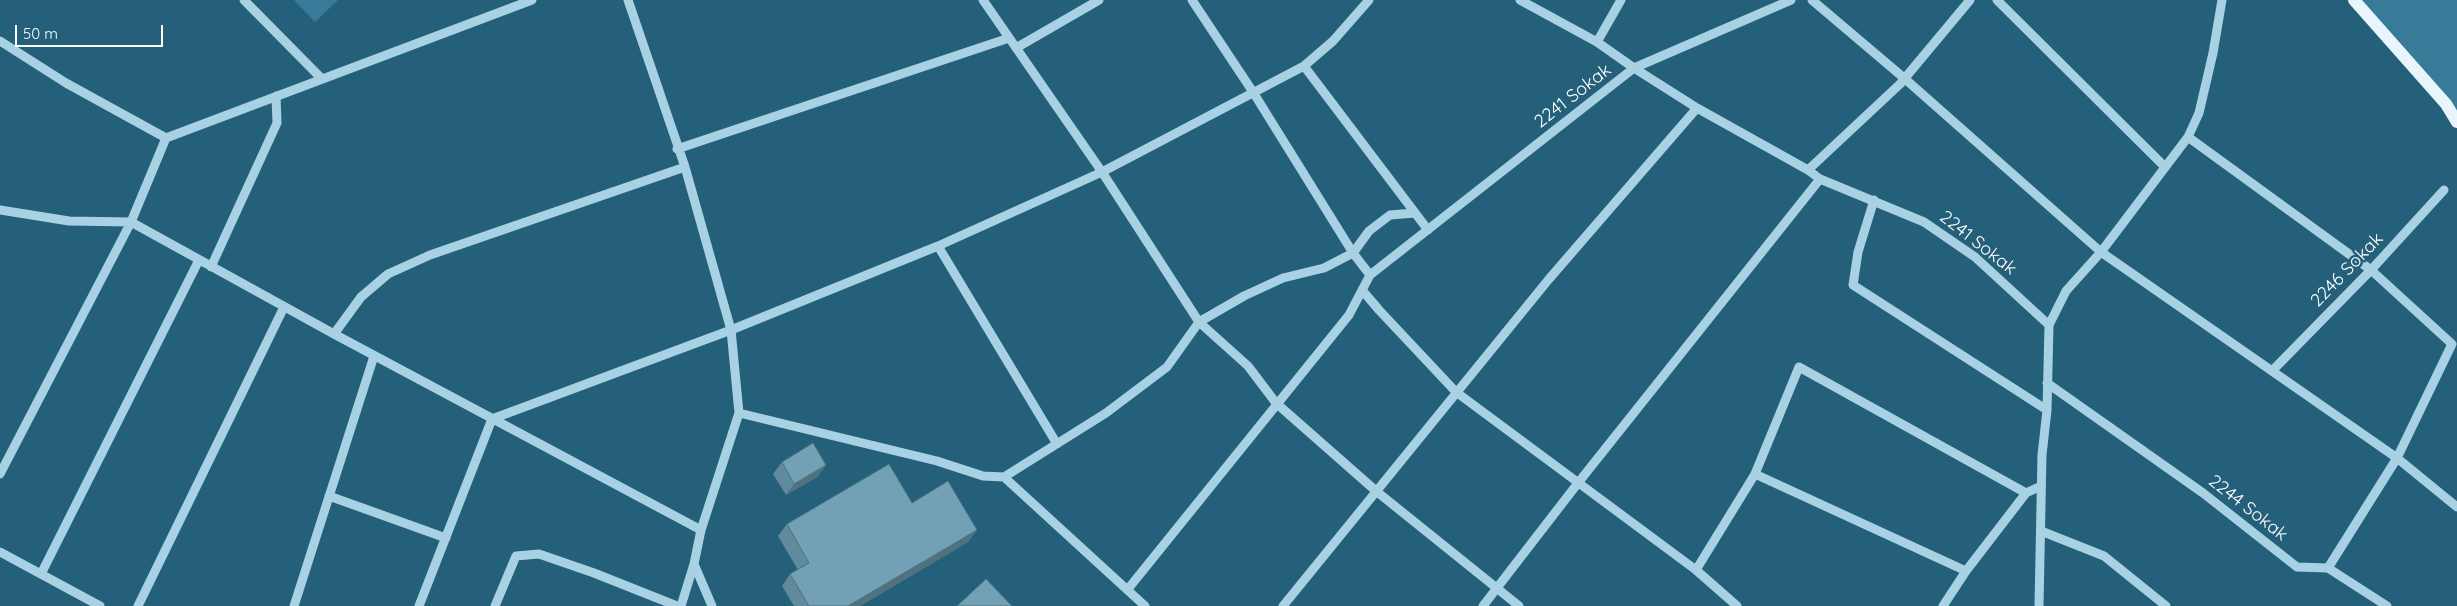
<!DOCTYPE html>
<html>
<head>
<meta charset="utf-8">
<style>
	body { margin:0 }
	#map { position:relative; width:2457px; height:606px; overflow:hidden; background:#25607b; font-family:Quicksand,sans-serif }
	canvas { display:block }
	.scale { position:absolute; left:15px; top:25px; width:148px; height:22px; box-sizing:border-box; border:2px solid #fff; border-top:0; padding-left:6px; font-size:15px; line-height:18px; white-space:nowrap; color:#fff; -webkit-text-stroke:4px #25607b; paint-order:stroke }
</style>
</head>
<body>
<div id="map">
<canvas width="2457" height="606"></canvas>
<div class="scale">50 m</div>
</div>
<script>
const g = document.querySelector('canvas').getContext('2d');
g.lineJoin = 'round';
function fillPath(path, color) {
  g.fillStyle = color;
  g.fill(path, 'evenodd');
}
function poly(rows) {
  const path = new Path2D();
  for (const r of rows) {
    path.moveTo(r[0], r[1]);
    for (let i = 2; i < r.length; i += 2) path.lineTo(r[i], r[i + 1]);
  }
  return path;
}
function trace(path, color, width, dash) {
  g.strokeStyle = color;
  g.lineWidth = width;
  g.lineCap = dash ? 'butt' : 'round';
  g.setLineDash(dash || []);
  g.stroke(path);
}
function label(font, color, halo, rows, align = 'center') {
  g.font = font + ' Quicksand,sans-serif';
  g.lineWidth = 5;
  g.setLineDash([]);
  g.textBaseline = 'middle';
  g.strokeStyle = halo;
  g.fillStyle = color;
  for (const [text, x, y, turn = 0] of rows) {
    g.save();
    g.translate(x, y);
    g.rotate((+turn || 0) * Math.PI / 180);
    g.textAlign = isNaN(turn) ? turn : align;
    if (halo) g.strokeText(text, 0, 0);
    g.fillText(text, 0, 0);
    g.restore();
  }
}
fillPath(poly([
	[294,0,338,0,315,22],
	[2354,0,2457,0,2457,122]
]), '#387b98');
trace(poly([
	[244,0,322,79],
	[628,0,685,167,731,330,739,413,701,530,694,564,681,606],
	[1192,0,1253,92,1353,253,1369,231,1390,215,1415,213],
	[1520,0,1597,42,1634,68,1791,0],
	[1812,0,1904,78,2101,252,2397,458,2457,507],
	[1997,0,2165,167],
	[0,41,66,83,166,138],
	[1597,42,1621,0],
	[1016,48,1099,0],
	[1304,66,1428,230],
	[677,149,1009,38],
	[1808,170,1900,84,1970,0],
	[1874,200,1858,252,1853,285,2047,410],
	[0,210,69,221,131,222,334,334,701,530],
	[938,246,1057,444],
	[211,267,277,123,276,96],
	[1362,290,1379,310,1456,392,1696,570,1755,474,1799,367,2026,493],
	[2049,325,2066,291,2101,252,2188,137,2199,113,2213,53,2222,0],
	[334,334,361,297,388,274,430,255,685,167],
	[2272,371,2371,270,2444,190],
	[2047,383,2203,493,2297,567,2328,568,2397,458,2452,344,2371,270,2188,137],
	[739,413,937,461,983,476,1004,477,1106,413,1167,367,1199,322,1102,172,983,0],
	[0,474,131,222,166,138,532,0],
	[1755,474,1966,571],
	[1004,477,1145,606],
	[329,496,446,538],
	[2041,531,2104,556,2166,606],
	[0,552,100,606],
	[694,564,712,606],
	[2328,568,2387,606],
	[1696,570,1737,606],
	[41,574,199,260],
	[1128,589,1349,315,1370,275],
	[138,606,284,307],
	[294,606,374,356],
	[419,606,492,419,731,330,938,246,1102,172,1304,66,1333,41,1369,0],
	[495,606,516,556,539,554,594,573,677,606],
	[1283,606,1549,279,1697,108],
	[1483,606,1578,483,1820,179],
	[1519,606,1376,491,1276,403,1248,366,1199,322,1244,296,1283,278,1324,268,1353,253,1370,275,1634,68,1697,108,1808,170,1820,179,1924,222,1975,257,2049,325,2047,410,2042,455,2039,606],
	[1943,606,1966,571,2026,493,2041,486]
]), '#a8d2e4', 9);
trace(poly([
	[2354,0,2446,104,2457,122]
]), '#e8f5fc', 12);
fillPath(poly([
	[782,462,826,465,817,477,786,495,773,474],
	[912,503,977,530,968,542,860,606,794,606,782,586,790,574,798,570,778,536,787,524]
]), '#628a9d');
fillPath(poly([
	[826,465,817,477,786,495,794,484],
	[977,530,968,542,860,606,848,606]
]), '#50717f');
const building = poly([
	[813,443,826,465,794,484,782,462,813,443],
	[889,464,912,503,948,481,977,530,848,606,809,606,790,574,809,563,787,524,889,464],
	[986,579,1012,606,957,606,986,579]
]);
fillPath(building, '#72a1b6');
trace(building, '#50717f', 1);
label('18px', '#fff', '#25607b', [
	["2241 Sokak",1573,96,-38],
	["2241 Sokak",1978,243,38],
	["2246 Sokak",2347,270,-46],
	["2244 Sokak",2248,508,38]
]);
</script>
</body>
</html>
